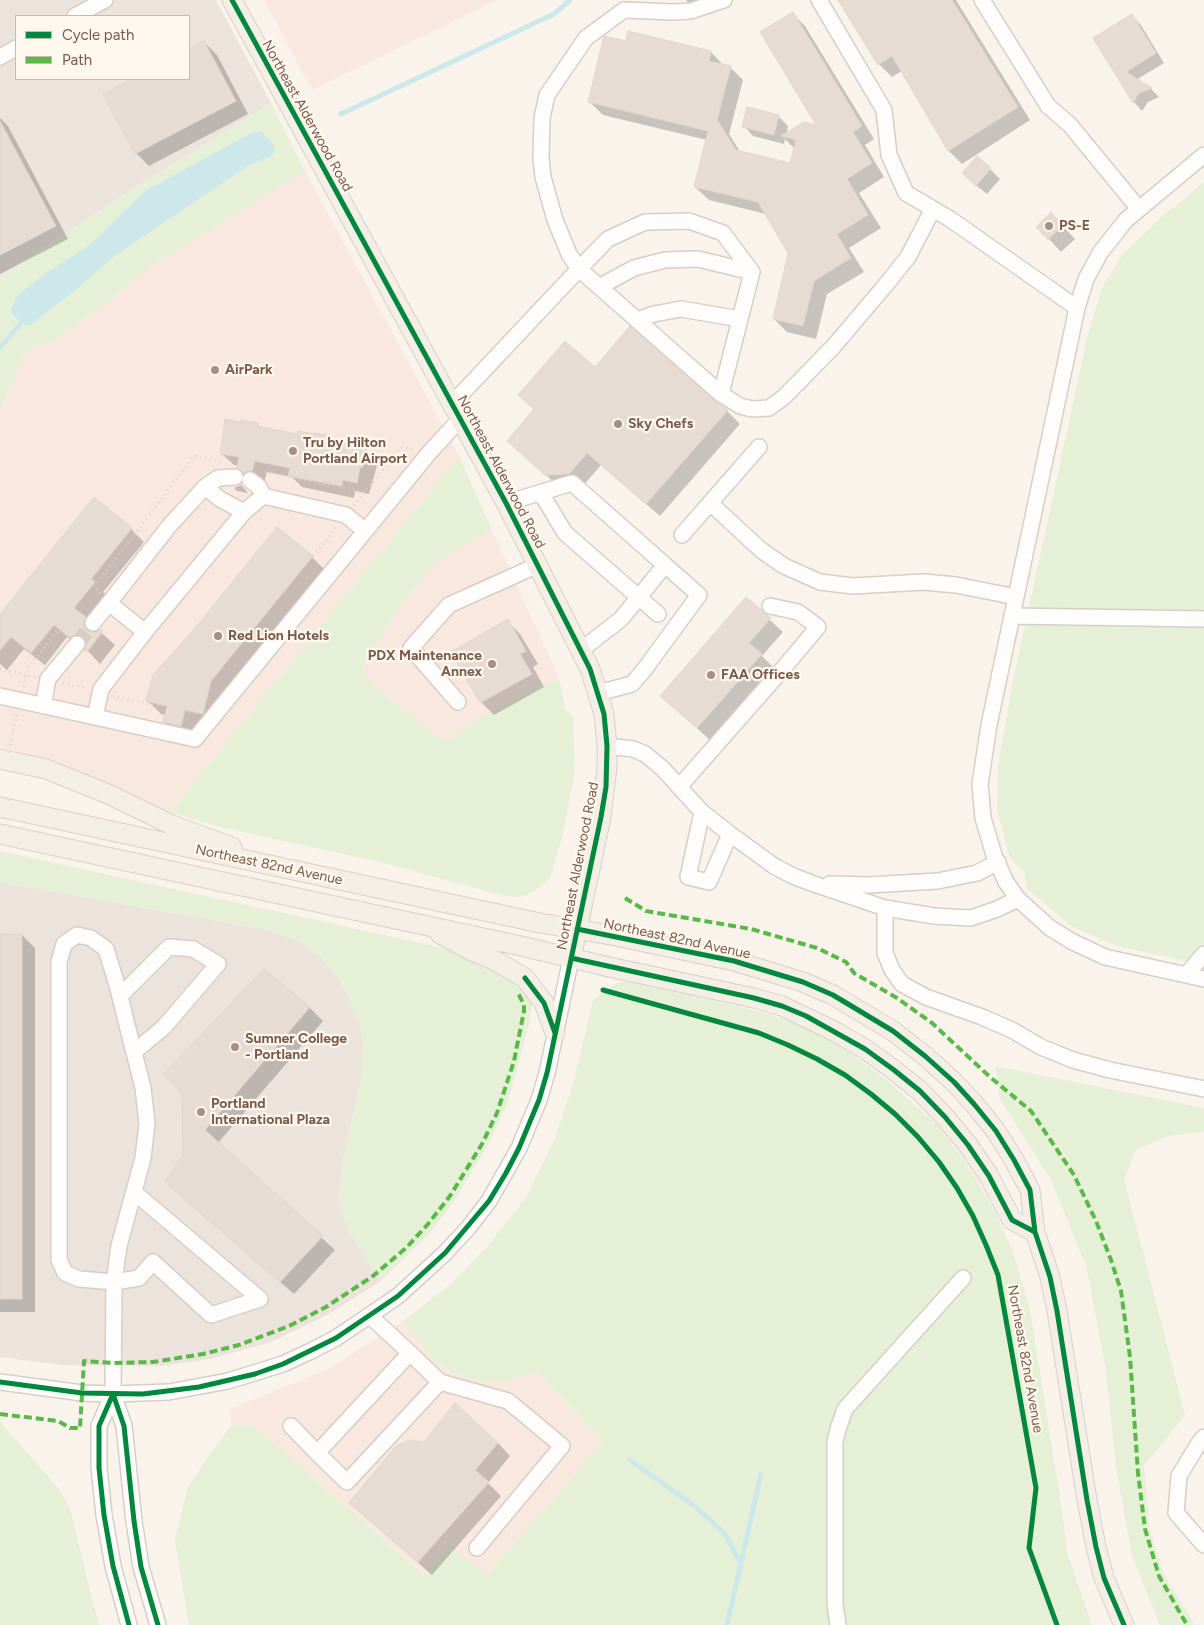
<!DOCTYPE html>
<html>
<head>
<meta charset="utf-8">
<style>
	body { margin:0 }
	#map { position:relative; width:1204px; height:1625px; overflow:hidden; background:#f9f3ec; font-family:Figtree,sans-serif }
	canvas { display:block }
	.legend { position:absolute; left:15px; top:15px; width:175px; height:65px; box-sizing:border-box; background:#fff8ef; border:1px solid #cab9ad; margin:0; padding:6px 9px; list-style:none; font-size:15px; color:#7a5a49 }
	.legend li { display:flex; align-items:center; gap:10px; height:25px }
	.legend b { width:25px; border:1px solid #cab9ad }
</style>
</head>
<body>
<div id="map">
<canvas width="1204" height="1625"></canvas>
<ul class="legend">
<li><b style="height:6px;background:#00873e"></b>Cycle path</li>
<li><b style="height:6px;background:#58b947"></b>Path</li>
</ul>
</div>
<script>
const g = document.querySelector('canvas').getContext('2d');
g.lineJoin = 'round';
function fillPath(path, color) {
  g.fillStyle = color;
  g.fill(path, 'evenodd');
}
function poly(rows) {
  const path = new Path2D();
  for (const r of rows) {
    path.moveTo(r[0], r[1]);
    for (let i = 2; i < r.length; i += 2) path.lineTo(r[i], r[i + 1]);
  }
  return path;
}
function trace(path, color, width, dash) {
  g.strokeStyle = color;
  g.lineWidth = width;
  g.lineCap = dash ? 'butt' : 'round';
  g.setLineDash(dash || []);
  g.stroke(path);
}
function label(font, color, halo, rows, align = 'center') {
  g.font = font + ' Figtree,sans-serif';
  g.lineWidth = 4.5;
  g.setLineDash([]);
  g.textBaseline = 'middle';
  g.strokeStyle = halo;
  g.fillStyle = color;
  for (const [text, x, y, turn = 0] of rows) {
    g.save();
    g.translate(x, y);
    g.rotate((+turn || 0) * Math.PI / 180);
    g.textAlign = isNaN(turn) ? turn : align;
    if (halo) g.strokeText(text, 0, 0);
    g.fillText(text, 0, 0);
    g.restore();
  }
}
fillPath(poly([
	[264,0,497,0,312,90],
	[305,171,459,456,170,812,53,760,0,747,0,409,26,350,55,340,104,305,151,266],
	[491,528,559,678,481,717,455,736,445,739,435,735,366,678,362,670,364,661,399,609,433,565],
	[403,1321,431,1358,451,1372,481,1382,505,1381,536,1372,603,1442,486,1575,425,1575,255,1426,232,1425,230,1409,329,1369]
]), '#f9e8e0');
fillPath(poly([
	[0,0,216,0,271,103,126,193,0,277],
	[16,16,189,16,189,79,16,79],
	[0,882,268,930,296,940,321,957,341,982,359,1022,363,1044,361,1081,341,1169,348,1230,381,1281,325,1316,271,1342,210,1359,162,1366,61,1365,0,1357]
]), '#ece3dd');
fillPath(poly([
	[271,103,305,171,151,266,104,305,55,340,26,350,0,409,0,277,126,193],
	[1204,182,1204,965,1117,946,1071,926,1026,888,1025,873,1010,858,997,810,998,765,1013,681,1088,334,1103,286,1123,254,1163,216],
	[459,456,491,528,433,565,399,609,364,661,362,670,366,678,435,735,445,739,455,736,481,717,559,678,565,709,573,717,575,770,563,834,550,878,537,890,521,897,505,896,380,862,219,827,170,812],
	[0,851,430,945,465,954,517,981,528,993,532,1006,528,1029,508,1102,488,1145,455,1200,429,1234,381,1281,348,1230,339,1203,341,1169,361,1081,363,1044,359,1022,341,982,321,957,296,940,268,930,0,882],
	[624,982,642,983,772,1015,812,1030,849,1052,889,1082,938,1126,965,1161,994,1209,1013,1252,1030,1310,1061,1504,1067,1552,1092,1625,189,1625,175,1540,188,1487,210,1454,232,1425,255,1426,424,1575,451,1545,486,1575,603,1442,537,1372,505,1381,481,1382,451,1372,431,1358,403,1321,453,1282,490,1243,527,1196,555,1138,574,1081,593,1001,614,984],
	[995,1066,1204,1108,1204,1132,1168,1136,1136,1150,1124,1179,1185,1415,1144,1466,1150,1531,1164,1574,1195,1625,1160,1625,1132,1556,1117,1473,1105,1366,1087,1268,1051,1180,1000,1099],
	[0,1422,60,1490,70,1508,93,1604,100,1625,0,1625]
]), '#e6f0d6');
fillPath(poly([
	[258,131,262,132,274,146,275,151,271,156,249,165,113,257,78,288,30,325,25,325,12,314,11,308,19,294,49,271,90,245,145,191,253,132]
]), '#cde8ea');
fillPath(poly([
	[686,0,708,0,692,6],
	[840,0,956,0,1030,120,962,164,949,151,902,71,892,77,879,64],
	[792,13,805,26,874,139,865,145,884,177,859,193,881,228,849,248,864,272,827,294,816,339,787,332,774,319,789,253,766,214,709,200,695,187,707,140,603,115,590,102,627,43,711,52,724,66,730,67,743,80,729,134,741,153,791,165,795,149,785,139,784,144,753,136,744,126,778,116,788,126,786,135,818,127],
	[1132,16,1141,25,1164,63,1136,80,1151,89,1159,97,1148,102,1142,111,1134,102,1095,38],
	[204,42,217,55,248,114,149,166,136,153,105,94,135,79,189,79,189,50],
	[0,118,8,126,68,239,0,274],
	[990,169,1000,179,987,194,973,183],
	[1051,214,1075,239,1061,252,1049,239],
	[520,395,714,402,727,411,740,424,660,516,601,465,582,487,559,487,509,441,535,410],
	[257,424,261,428,298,436,326,437,329,439,350,444,354,447,366,450,378,462,369,494,355,491,354,498,302,487,292,477,267,472,264,483,251,480,238,466,234,465,221,453],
	[241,485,244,488,248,493,237,491,234,488],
	[131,529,144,542,103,592,107,596,87,620,115,645,100,664,86,649,84,650,67,637,45,665,24,649,7,670,0,664,0,616],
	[312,557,325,570,224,695,217,726,198,722,194,739,178,735,165,722,166,715,161,714,148,701],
	[747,599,783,632,762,656,774,668,710,740,661,696],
	[507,621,520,634,538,664,533,667,544,687,494,715,481,702],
	[0,935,22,935,35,948,35,1312,0,1312],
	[264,970,310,1008,323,1021,218,1143,335,1250,294,1294,180,1195,185,1156],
	[498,1443,510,1456,488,1483,501,1496,432,1575,364,1515]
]), '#0003');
trace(poly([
	[341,114,554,14,570,0],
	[0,348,24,319],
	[630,1460,696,1507,725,1534,741,1564],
	[727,1625,761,1474]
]), '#cde8ea', 5);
const building = poly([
	[838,0,952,0,1018,107,948,151,892,56,878,65,838,0],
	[793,12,862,126,853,132,872,163,847,179,868,215,837,234,851,258,814,281,803,326,773,319,788,253,758,202,694,187,708,131,588,102,604,36,626,41,628,31,711,51,709,61,731,66,717,120,736,150,790,163,796,140,781,136,804,122,816,125,760,32,793,12],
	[1132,14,1156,53,1126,72,1152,88,1139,93,1133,103,1093,38,1132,14],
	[204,41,236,101,135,154,103,94,132,79,189,79,189,49,204,41],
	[747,107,779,115,774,135,742,127,747,107],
	[0,121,56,226,0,255,0,121],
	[977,156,991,168,976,186,962,173,977,156],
	[1051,212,1063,225,1048,240,1036,227,1051,212],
	[630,326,715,401,728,410,646,504,587,453,569,474,545,475,507,441,534,409,518,395,565,341,595,367,630,326],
	[225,419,241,422,241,420,258,423,257,426,297,434,298,431,314,434,314,433,327,435,326,437,351,442,350,445,366,448,362,468,360,467,357,483,343,480,342,486,288,476,290,468,255,461,252,471,247,471,243,474,237,468,239,457,220,454,225,419],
	[94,497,132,528,91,579,95,582,74,608,86,617,84,626,88,631,96,632,100,629,103,631,87,652,84,650,86,641,83,637,74,635,70,638,54,625,31,653,11,637,0,650,0,614,94,497],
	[277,527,313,556,211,681,203,714,185,710,181,726,163,722,167,706,146,701,153,675,196,627,277,527],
	[746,597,771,618,749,643,762,654,697,728,660,696,746,597],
	[508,619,526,651,520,654,532,674,480,703,451,652,508,619],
	[0,934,22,934,22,1299,0,1299,0,934],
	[264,969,310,1007,205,1130,323,1236,280,1282,165,1182,183,1155,182,1094,164,1074,264,969],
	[455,1403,498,1443,475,1470,489,1482,418,1562,349,1503,396,1446,410,1440,424,1442,455,1403]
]);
fillPath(building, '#e6dcd3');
trace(building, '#e2d6ce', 1);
trace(poly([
	[77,644,93,623]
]), '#d9cdc3', 15, [15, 8]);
const minor = poly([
	[819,0,884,110,889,155,906,193,950,219,1077,308],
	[982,0,1048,106,1070,125,1139,209],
	[75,16,105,0],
	[0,57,16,48],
	[1204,155,1126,220,1100,253,1086,279,1077,308,989,725,980,784,983,818,994,855,1006,882,1018,899,1050,928,1073,942,1105,957,1204,979],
	[599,287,634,268,665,260,698,259,752,272],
	[637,320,654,314,681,309,740,319],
	[721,394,740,406,752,409,769,408,784,397,833,347,884,287,908,257,933,209],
	[452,404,579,269,608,239,645,222,689,221,723,233,752,272,721,394,579,269,569,254,555,220,543,177,541,158,542,118,547,95,586,38,624,10,673,12,691,11,724,0],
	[250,480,259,487,263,496],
	[205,487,218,478,235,477],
	[541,493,565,533,658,614],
	[506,503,572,483,665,565,621,619,581,650],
	[710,503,761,550,784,566,820,582,853,586,924,582,956,585,1016,597],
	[244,512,263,496,346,515,365,531],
	[682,535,759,447],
	[1012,616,1204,619],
	[93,623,109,603],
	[598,693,632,684,644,670,699,595,665,565],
	[0,696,195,739,429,453,460,419],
	[458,702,411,648,449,605,538,565],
	[43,706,48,679,77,644],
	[95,717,101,689,145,632,109,603,170,525,205,487,220,499,244,512,145,632],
	[607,746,633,749,645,754,662,768,702,812,730,834,774,866,793,876,814,884,885,908,934,916,971,918,997,909,1018,899],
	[679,787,781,671,818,627,798,612,770,606],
	[702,812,688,877,709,882,730,834],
	[830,884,869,885,938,881,977,873,998,862],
	[885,908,885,953,892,970,902,984,926,997,982,1017,1012,1030,1041,1047,1073,1060,1110,1070,1204,1089],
	[1186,975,1204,954],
	[120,996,169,947,193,949,218,964,164,1027,134,1052],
	[134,1192,260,1299,211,1315,153,1262,139,1278,114,1282,79,1279,65,1273,59,1260,59,962,64,944,77,935,91,938,106,949,117,985,143,1088,147,1123,143,1158,119,1246,114,1282,113,1394,124,1426,134,1521,141,1567,158,1625],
	[370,1316,410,1353,440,1382,347,1482,317,1453,410,1353],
	[0,1382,82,1393,113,1394,169,1392,228,1381,283,1364,311,1351,336,1338,398,1296,445,1253,469,1227,489,1201,519,1148,539,1100,547,1073,571,958],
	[440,1382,508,1401,562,1446,477,1548],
	[113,1394,99,1426,99,1468,104,1515,113,1566,129,1625],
	[291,1426,317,1453],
	[1204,1437,1199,1443,1179,1476,1176,1513,1204,1545],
	[838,1625,835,1604,835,1441,839,1426,845,1409,963,1278]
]);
const major = poly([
	[232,0,506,503,590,669,604,714,607,746,607,768,601,817,571,958],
	[0,759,46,769,108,794,172,825,232,847],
	[0,807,540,923,616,936,734,961,803,982,833,995,893,1031,925,1056,954,1082,974,1104,996,1131,1014,1160,1030,1190,1035,1232,1050,1277,1057,1311,1087,1500,1096,1547,1104,1578,1124,1625],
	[0,834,521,946,609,967,754,998,782,1006,836,1032,865,1049,894,1070,920,1091,945,1117,968,1145,989,1176,1012,1220,1035,1232],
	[440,934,468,949,496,961,525,978,544,1003,555,1033]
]);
trace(minor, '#d6cfc7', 18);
trace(major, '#dad0c9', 21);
trace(poly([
	[265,472,364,492],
	[354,505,401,447,413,449],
	[313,556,336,527],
	[101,593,94,587,194,456,220,462],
	[0,669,35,677],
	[63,683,86,688],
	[24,687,28,668,58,630,65,635],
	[113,696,167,707],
	[184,711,197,714],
	[10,745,17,715]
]), '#dbd2cd', 3, [1, 4]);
trace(minor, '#fefdfc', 15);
trace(major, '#f3eee6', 19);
trace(poly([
	[625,898,646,911,751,929,817,948,846,962,854,973,897,998,932,1023,990,1077,1031,1111,1074,1175,1096,1221,1111,1260,1121,1291,1130,1357,1138,1473,1145,1529,1159,1576,1187,1625],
	[0,1414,58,1421,70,1428,80,1428,84,1361,113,1363,153,1362,203,1354,239,1345,289,1326,326,1307,373,1276,406,1248,428,1224,450,1196,482,1144,497,1113,514,1061,524,1011,524,1005,518,993]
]), '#58b947', 4, [8, 4]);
trace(poly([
	[577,929,734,961,803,982,833,995,893,1031,925,1056,954,1082,974,1104,996,1131,1014,1160,1030,1190,1035,1232,1050,1277,1057,1311,1087,1500,1096,1547,1104,1578,1124,1625],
	[571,958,754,998,782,1006,806,1016,865,1049,894,1070,920,1091,945,1117,968,1145,989,1176,1012,1220,1035,1232],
	[525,978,544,1003,555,1033],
	[603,990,759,1033,788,1045,817,1059,845,1075,871,1094,895,1114,918,1137,939,1162,957,1188,973,1216,986,1245,998,1275,1036,1488,1029,1548,1057,1625],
	[0,1382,82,1393,143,1394,199,1387,255,1374,283,1364,336,1338,398,1296,445,1253,489,1201,506,1173,519,1148,539,1100,547,1073,601,817,606,787,607,746,604,714,590,669,506,503,232,0],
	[113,1394,99,1426,99,1468,104,1515,113,1566,129,1625],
	[113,1394,124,1426,134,1521,141,1567,158,1625]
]), '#00873e', 5);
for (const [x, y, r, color] of [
	[1049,226,5,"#a69082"],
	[215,370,5,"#a69082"],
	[618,424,5,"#a69082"],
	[293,451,5,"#a69082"],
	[218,636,5,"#a69082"],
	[492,664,5,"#a69082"],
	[711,675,5,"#a69082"],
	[235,1047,5,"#a69082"],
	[201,1112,5,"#a69082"]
]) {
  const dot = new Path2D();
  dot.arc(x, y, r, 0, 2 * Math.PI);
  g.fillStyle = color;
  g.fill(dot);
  trace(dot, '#fff8ef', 2);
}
label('14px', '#7a5a49', '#fff8ef', [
	["Northeast Alderwood Road",307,116,61],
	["Northeast Alderwood Road",501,472,62],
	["Northeast 82nd Avenue",269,865,12],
	["Northeast Alderwood Road",578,866,-79],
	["Northeast 82nd Avenue",677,939,12],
	["Northeast 82nd Avenue",1025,1359,80]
]);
label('bold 14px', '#7a5a49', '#fff8ef', [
	["PS-E",1059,226],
	["AirPark",225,370],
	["Sky Chefs",628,424],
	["Tru by Hilton",303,443],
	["Portland Airport",303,459],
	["Red Lion Hotels",228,636],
	["PDX Maintenance",482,656,"right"],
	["Annex",482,672,"right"],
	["FAA Offices",721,675],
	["Sumner College",245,1039],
	["- Portland",245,1055],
	["Portland",211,1104],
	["International Plaza",211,1120]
], 'left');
</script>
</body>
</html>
